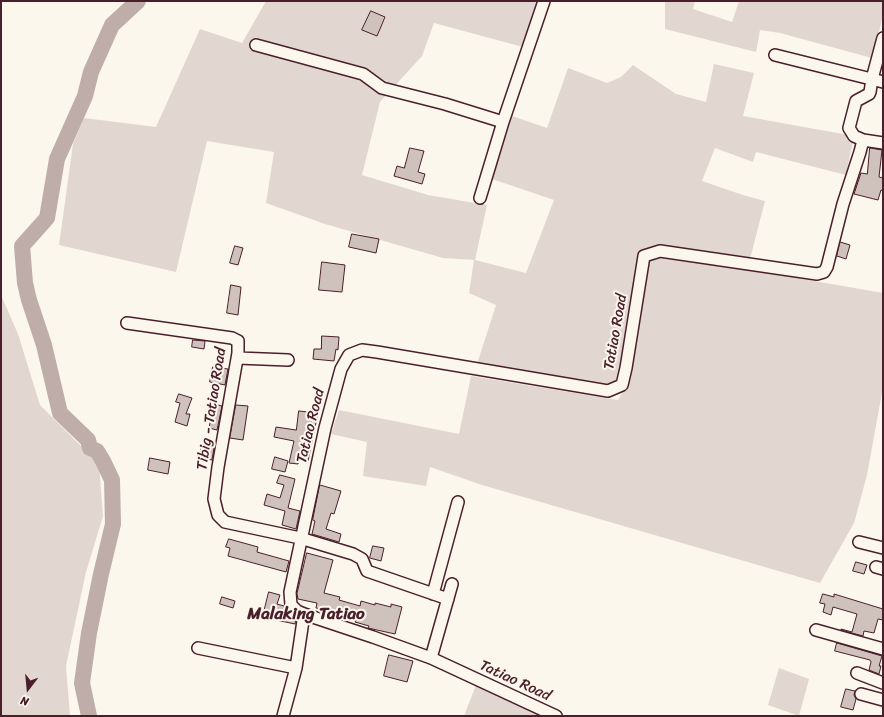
<!DOCTYPE html>
<html>
<head>
<meta charset="utf-8">
<style>
  body { margin:0 }
  #map { position:relative; width:884px; height:717px; overflow:hidden; background:#fbf7ec; font-family:Sriracha,sans-serif }
  canvas { display:block }
  .frame { position:absolute; inset:0; border:2px solid #4a1f2b; pointer-events:none }
  .north { position:absolute; left:8px; top:669px; width:40px; height:40px; -webkit-text-stroke:3px #fbf7ec; paint-order:stroke; rotate:196deg; font-size:11px; font-weight:700; line-height:16px; text-align:center; color:#4a1f2b }
  .north::after { content:''; display:block; margin:auto; width:14px; height:18px; background:#4a1f2b; clip-path:polygon(50% 0,100% 100%,50% 72%,0 100%) }
</style>
</head>
<body>
<div id="map">
<canvas width="884" height="717"></canvas>
<div class="frame"></div>
<div class="north">N</div>
</div>
<script>
const ctx = document.querySelector('canvas').getContext('2d');
ctx.lineJoin = 'round';
function fill(path, color) {
  ctx.fillStyle = color;
  ctx.fill(path, 'evenodd');
}
function trace(path, color, width, dash) {
  ctx.strokeStyle = color;
  ctx.lineWidth = width;
  ctx.lineCap = dash ? 'butt' : 'round';
  ctx.setLineDash(dash || []);
  ctx.stroke(path);
}
function drawText(font, color, halo, rows, align = 'center') {
  ctx.font = font + ' Sriracha,sans-serif';
  ctx.lineWidth = 4;
  ctx.setLineDash([]);
  ctx.textBaseline = 'middle';
  ctx.strokeStyle = halo;
  ctx.fillStyle = color;
  for (const [text, x, y, turn = 0] of rows) {
    ctx.save();
    ctx.translate(x, y);
    ctx.rotate((+turn || 0) * Math.PI / 180);
    ctx.textAlign = isNaN(turn) ? turn : align;
    if (halo) ctx.strokeText(text, 0, 0);
    ctx.fillText(text, 0, 0);
    ctx.restore();
  }
}
const green = new Path2D(`
  M266,1h283l-15,49 -100,-27 -12,33 -42,46 -18,73 66,20 59,10 -12,55 51,13 28,-73 -62,-21 20,-63 35,12 21,-60 39,15 14,-6 12,-12 43,29 30,8 8,-38 40,9 -11,43 111,20 -8,39 -90,-23 -3,10 -38,-14 -13,33 41,14 22,6 -15,58 -89,-14 -20,7 -19,117 -6,11 -9,6 -130,-22 19,-59 -27,-12 5,-33 -31,-2 -118,-34 -59,-21 8,-51 -67,-11 -31,131 -117,-27 14,-101 11,-26 72,9 44,-98 42,14z
  M665,1h30l-2,8 39,13 7,-21h144v15l-11,42 -92,-25 -20,-3 -4,22 -91,-23z
  M661,257l67,9 155,27v94l-16,88 -13,48 -34,60 -338,-98 -52,-18 -4,19 -63,-10 4,-34 -36,-8 8,-24 120,24 12,-58 147,24 8,-14 23,-127z
  M1,295l17,39 22,71 59,59 4,52 -17,56 -20,94 4,50h-69z
  M779,668l30,11 -10,37 -31,-11z
  M476,685l67,31h-79z`);
const river = new Path2D(`
  M89,716l-7,-33 7,-50 12,-59 12,-50 -1,-44 -9,-19 -6,-10 -7,-3 -2,-8 -28,-27 -16,-68 -15,-45 -4,-17 -3,-37 25,-28 10,-59 28,-63 6,-24 21,-47 26,-24`);
const building = new Path2D(`
  M371,11l14,6 -8,19 -15,-6z
  M410,148l14,3 -6,21 7,2 -3,10 -28,-8 3,-10 7,2z
  M870,148l12,2 -3,27 4,1v13l-2,-1 -3,10 -24,-6 7,-21 6,1z
  M352,234l27,5 -3,14 -27,-6z
  M840,242l10,3 -4,14 -9,-3z
  M235,246l8,2 -5,17 -8,-2z
  M322,262l23,3 -3,27 -23,-2z
  M231,285l10,2 -3,28 -11,-2z
  M322,336l17,1 -1,13 -2,-1 -2,12 -21,-2 1,-10h7z
  M193,340l12,1 -1,8 -12,-2z
  M213,367l15,2 -3,16 -15,-3z
  M179,394l13,4 -6,16h4l-3,12 -12,-4 5,-19 -4,-1z
  M210,403l12,3 -5,24 -8,-2 3,-15 -4,-1z
  M236,405l12,1 -5,34 -13,-2z
  M299,411l19,2 -10,48 -9,-2 -1,5 -9,-1 5,-22 -20,-4 2,-10 20,3z
  M202,445l12,3 -2,12 -12,-2z
  M275,457l13,4 -3,11 -13,-3z
  M150,458l20,4 -2,12 -20,-4z
  M280,475l15,4 -7,29 12,3 -4,18 -14,-4 3,-14 -21,-6 3,-11 13,4 4,-13 -7,-2z
  M320,485l21,6 -7,23 -3,-1 -5,16 15,5 -2,8 -27,-8 3,-13 -2,-1z
  M229,539l29,8 -1,5 32,9 -3,11 -58,-16 2,-8 -4,-1z
  M373,546l11,2 -3,13 -11,-3z
  M307,553l26,7 -9,33 16,4 -1,3 21,6 1,-5 14,4v-2l16,4v-3l11,3 -7,27 -27,-6 1,-2 -14,-4 2,-5 -21,-6 -2,6 -9,-3 1,-4 -10,-2 1,-5 -19,-4 -1,-5z
  M856,562l11,3 -3,9 -11,-3z
  M269,592l11,3 -3,9 7,2 2,4 10,8 -1,6 -19,-4 1,-5 -13,-3z
  M823,594l11,3v-3l49,15v11l-5,-1 -4,14 -10,-2 -1,5 -22,-6v-1l11,3 5,-18 -24,-7 -2,8 -8,-3 2,-8 -5,-1z
  M222,597l13,4 -2,7 -13,-4z
  M837,643l45,13 -3,10h2l-2,8 -10,-4 2,-8 -1,-2 -35,-9z
  M389,655l24,6 -6,21 -23,-6z
  M846,689l9,2 -1,4 2,4 -3,11 -12,-3z`);
const minor = new Path2D(`
  M256,45l107,29 19,14 63,16 58,18
  M775,55l108,27
  M863,140l20,3
  M480,198l23,-76 41,-121
  M127,323l105,15 6,3v12l-20,114 -4,32 4,16 7,7 75,16 53,16 9,5 5,12 81,28
  M238,358l50,2
  M859,542l24,6
  M876,567l7,2
  M433,594l25,-92
  M816,630l67,19
  M198,648l98,20
  M431,658l21,-74
  M857,673l26,10
  M861,694l22,6
  M283,716l13,-48 8,-54
  M556,716l-125,-58 -58,-21 -69,-23 -7,-3 -6,-6 -1,-13 35,-164 16,-59 8,-14 13,-5 15,2 231,39 14,-6 4,-17 18,-112 16,-5 157,23 7,-2 3,-5 16,-63 17,-52 3,-12 -9,-4 -5,-8 7,-27 13,-7 1,-2 2,-13 11,-41`);
const streetNames = [
  ["Tatiao Road",616,332,-80],
  ["Tibig - Tatiao Road",212,409,-81],
  ["Tatiao Road",311,426,-76],
  ["Tatiao Road",515,681,25]
];
const quarterNames = [
  ["Malaking Tatiao",306,615]
];
fill(green, '#e2d7d0');
trace(river, '#bfadaa', 16);
fill(building, '#cfc2bc');
trace(building, '#4a1f2b', 1);
trace(minor, '#4a1f2b', 14);
trace(minor, '#fbf7ec', 11);
drawText('15px', '#4a1f2b', '#fbf7ec', streetNames);
drawText('bold 17px', '#4a1f2b', '#fbf7ec', quarterNames);
</script>
</body>
</html>
